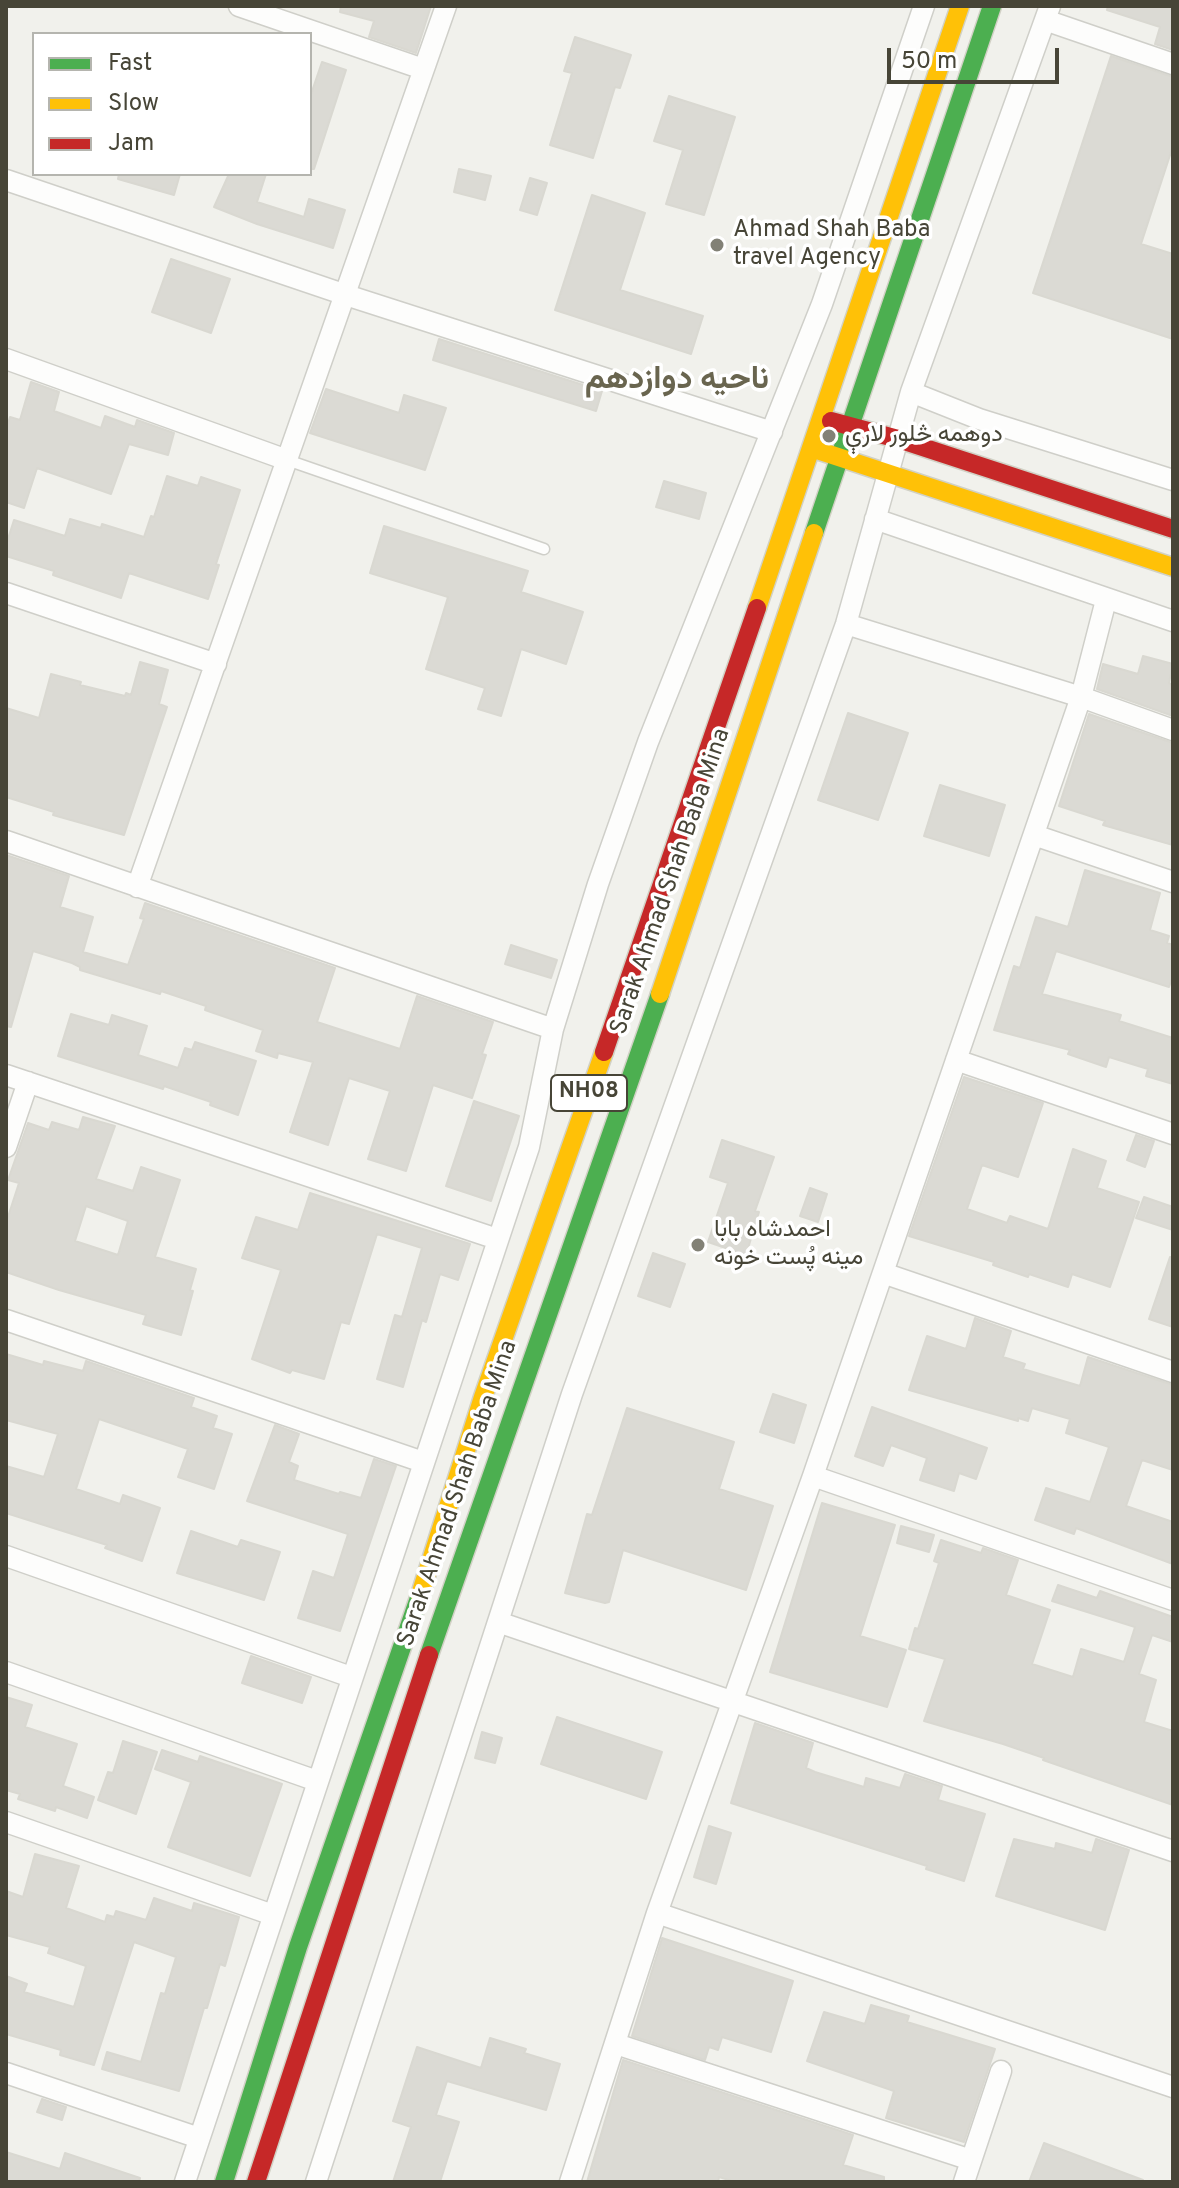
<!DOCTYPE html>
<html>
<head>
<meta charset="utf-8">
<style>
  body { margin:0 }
  #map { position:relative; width:1179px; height:2188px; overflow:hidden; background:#f1f1ec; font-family:Overpass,sans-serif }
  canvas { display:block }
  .frame { position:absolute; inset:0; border:8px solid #474537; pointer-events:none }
  .legend { position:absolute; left:32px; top:32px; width:280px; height:144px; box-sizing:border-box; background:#fff; border:2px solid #b5b5af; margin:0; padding:10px 14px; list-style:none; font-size:24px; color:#474537 }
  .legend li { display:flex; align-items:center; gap:16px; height:40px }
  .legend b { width:40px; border:2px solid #b5b5af }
  .scale { position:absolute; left:887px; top:48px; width:172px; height:36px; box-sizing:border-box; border:4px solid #474537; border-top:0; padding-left:10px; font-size:24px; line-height:28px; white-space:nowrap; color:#474537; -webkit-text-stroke:6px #fff; paint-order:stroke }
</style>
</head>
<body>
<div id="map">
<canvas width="1179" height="2188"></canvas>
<div class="frame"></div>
<ul class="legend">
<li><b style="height:10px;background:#4caf50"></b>Fast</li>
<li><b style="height:10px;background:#ffc107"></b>Slow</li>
<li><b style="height:10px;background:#c62828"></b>Jam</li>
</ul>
<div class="scale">50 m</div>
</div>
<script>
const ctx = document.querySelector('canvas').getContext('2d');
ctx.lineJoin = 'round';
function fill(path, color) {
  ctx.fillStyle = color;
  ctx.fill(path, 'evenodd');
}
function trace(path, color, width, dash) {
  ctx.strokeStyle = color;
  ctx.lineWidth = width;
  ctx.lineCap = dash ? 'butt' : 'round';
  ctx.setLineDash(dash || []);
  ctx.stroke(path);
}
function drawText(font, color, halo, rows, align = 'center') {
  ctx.font = font + ' Overpass,Vazirmatn,sans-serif';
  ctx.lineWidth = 7;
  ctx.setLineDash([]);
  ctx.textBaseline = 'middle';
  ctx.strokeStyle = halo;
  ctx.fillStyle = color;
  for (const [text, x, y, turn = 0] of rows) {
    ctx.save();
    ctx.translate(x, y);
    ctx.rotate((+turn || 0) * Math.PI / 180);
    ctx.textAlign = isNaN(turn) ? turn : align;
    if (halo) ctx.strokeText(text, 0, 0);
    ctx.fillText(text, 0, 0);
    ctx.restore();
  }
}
const building = new Path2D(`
  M341,6h90l-15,47 -47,-16 5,-16 -34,-9z
  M1108,6h65v44l-18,-6 5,-17 -53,-17z
  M575,37l56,18 -11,33 -5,-1 -22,71 -43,-13 22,-72 -8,-2z
  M1111,56l62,21v69l-32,98 32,10v85l-140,-46z
  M322,62l24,8 -32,99h-4v-72z
  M669,96l66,21 -31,98 -38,-11 17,-54 -29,-9z
  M459,169l32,7 -6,24 -31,-8z
  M119,174h61l-6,21 -56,-16z
  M229,174h37l-9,28 47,15 5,-18 36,11 -12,38 -76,-24 -43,-17z
  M530,178l17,5 -10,32 -17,-5z
  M592,195l53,18 -25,77 83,26 -12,38 -136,-44z
  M171,259l59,20 -19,54 -59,-21z
  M439,339l163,52 -6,20 -163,-51z
  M31,382l28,10 -5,19 47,17 4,-12 30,11 2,-7 37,13 -6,22 -39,-11 -18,50 -74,-26 -13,40 -18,-6v-72l4,-13 10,3z
  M326,389l73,24 5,-18 42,13 -21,62 -115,-37z
  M167,476l31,10 3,-9 39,13 -24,74 3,1 -11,34 -79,-26 -8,25 -68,-23 1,-4 -48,-15v-11l8,-25 51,16 5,-17 31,9 1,-4 42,13 7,-21 3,1z
  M664,481l42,12 -7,26 -43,-12z
  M384,526l144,45 -7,21 62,20 -17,52 -45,-15 -20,67 -23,-7 7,-21 -59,-19 22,-72 -78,-24z
  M1143,656l30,8 -4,19 4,2v31l-76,-27 6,-25 35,10z
  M140,662l28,8 -9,34 8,3 -43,128 -71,-20 1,-3 -48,-15v-89l33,10 12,-44 30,8 -1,3 45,11 1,-3 5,2z
  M848,713l60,20 -30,87 -60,-20z
  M1089,714l84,29v102l-70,-20 2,-4 -46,-15z
  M940,785l65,20 -16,51 -65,-20z
  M6,855l63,21 -9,31 33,10 -10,35 45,13 16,-46 -4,-1 5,-15 190,65 -18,54 83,27 17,-53 76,26 -11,32 4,1 -14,43 -39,-13 -27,86 -38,-12 22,-68 -41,-13 -21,67 -38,-13 23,-70 -35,-9 -1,5 -21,-7 7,-21 -58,-20 1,-4 -45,-15 -1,3 -80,-24v-3l-8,-4 -39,-12 -22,76 -5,-1z
  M1085,870l75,23 -10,37 19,6 -2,7 6,2v30l-4,12 -113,-36 -14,43 79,21 -2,6 54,17v46l-27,-8 2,-7 -39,-12 -3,10 -38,-13 2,-4 -76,-20 20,-64 6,2 16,-51 32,10z
  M511,945l46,15 -6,18 -46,-14z
  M71,1014l38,11 3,-10 35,11 -9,29 40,13 7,-20 7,2 3,-8 61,19 -18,54 -28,-10 1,-3 -47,-16 -1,3 -105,-33z
  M964,1077l79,26 -25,74 -36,-12 -15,44 40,14 3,-7 38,13 25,-80 33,12 -9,27 42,14 -29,85 -38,-13 -4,13 -39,-13 -1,3 -35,-12 1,-3 -85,-26z
  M474,1101l45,15 -28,85 -45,-15z
  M83,1117l32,9 -19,53 37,12 8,-24 39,13 -25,77 41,12 -6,21 3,1 -12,44 -38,-11 3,-9 -87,-25 -53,-18v-49l13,-40 -11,-3 20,-57 21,7 3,-8 27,8zM86,1206l42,15 -10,34 -43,-14z
  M1136,1135l18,6 -9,26 -18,-7z
  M722,1140l52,17 -19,54 4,1 -13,43 -38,-13 20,-59 -18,-6z
  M810,1188l17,6 -9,28 -18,-6z
  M310,1193l160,51 -12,36 -18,-6 -14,48 -4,-2 -19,67 -26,-8 18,-64 7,2 20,-69 -45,-14 -28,90 -8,-2 -17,57 -32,-9 -2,3 -38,-14 29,-89 -39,-12 14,-41 42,13z
  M1144,1197l29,10v23l-37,-12z
  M653,1253l32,11 -15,43 -32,-11z
  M1170,1257l3,1v69l-24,-8z
  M975,1318l36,13 -8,26 22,7 -2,5 57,17 8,-29 85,28v85l-31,-10 -16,46 47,16v42l-97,-36 -2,6 -39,-14 11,-32 44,14 19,-55 -43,-14 4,-14 -38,-11 -4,13 -10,-3v3l-109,-31 18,-54 39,13z
  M6,1354l37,11 1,-4 39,10 3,-10 108,37 -3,9 26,9 -4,12 19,6 -18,55 -36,-12 10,-28 -89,-30 -23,70 44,15 3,-9 37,13 -18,53 -37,-13 2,-3 -101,-32v-47l38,11 14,-43 -52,-14z
  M773,1394l33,11 -12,38 -34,-11z
  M872,1407l115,41 -11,31 -17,-6 -5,18 -34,-11 7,-22 -36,-13 -8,21 -28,-10z
  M627,1408l107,34 -15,47 54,17 -27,84 -123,-40 -14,52 -4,1 -40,-10 22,-79 5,1z
  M275,1425l24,9 -10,28 9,4 -4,14 45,14 1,-2 21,6 13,-39 22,7 -56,165 -42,-13 15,-47 21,7 14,-44 -101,-33z
  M822,1503l73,22 -35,111 46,14 -19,57 -117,-35z
  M901,1526l33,9 -5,17 -32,-9z
  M191,1531l47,16 3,-7 39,12 -16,48 -87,-27z
  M941,1540l40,13 2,-5 35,12 -12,35 44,15 -18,54 41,13 8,-28 43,13 11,-35 -83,-26 6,-16 39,13 3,-7 73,26v25l-21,-7 -13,39 17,6 -12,42 29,9v74l-130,-45 1,-2 -41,-14 -79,-23 21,-62 -36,-10 6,-21 3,1 21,-66 -5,-2z
  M251,1656l60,21 -9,26 -60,-20z
  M6,1697l26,8 -7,22 52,17 -14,42 31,11 -7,21 -31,-11 -1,4 -37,-12 2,-5 -14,-4z
  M557,1717l105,35 -16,47 -105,-35z
  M755,1723l58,20 -7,25 9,4 49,15 2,-9 34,10 5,-14 37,12 -4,14 47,14 -21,67 -38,-12 1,-3 -196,-63z
  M482,1732l20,6 -7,25 -20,-5z
  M123,1741l34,11 -21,62 -38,-14 10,-28 5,1z
  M162,1750l36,12 2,-6 82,28 -32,92 -82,-29 23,-65 -36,-13z
  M709,1826l22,7 -15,51 -22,-7z
  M1014,1839l41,10 1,-6 36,10 4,-14 33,11 -24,80 -109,-34z
  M35,1854l44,12 -13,42 39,14 2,-7 7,2 2,-6 30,9 8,-22 38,13 2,-8 45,14 -14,49 -5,-2 -13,44h-3l-25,83 -77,-22 5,-17 34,10 20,-69 4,1 11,-37 -42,-15 -40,123 -34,-10 1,-5 -55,-16v-58l21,8 -3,8 50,15 12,-41 -38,-13 2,-6 -44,-12v-44l17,6z
  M662,1938l131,43 -22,71 -49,-15 -4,13 -9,-3 -4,13 -73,-24z
  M871,2005l38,11 -2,6 88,27 -31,93 -78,-24 8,-27 -87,-30 17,-49 41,12z
  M490,2038l36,11 -2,4 36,11 -14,46 -99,-29 -11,34 23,7 -19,60h-47l18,-55 -18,-6 24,-74 64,21z
  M623,2060l230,75 -10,30 41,12v5h-149l-16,-5 -1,5h-131z
  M42,2099l24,8 -4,13 -25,-8z
  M1044,2143l99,37 -1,2h-113z
  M6,2152l54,17 5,-16 75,25 -1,4h-133z`);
const lane = new Path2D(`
  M287,460l257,89`);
const street = new Path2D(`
  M239,6l184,63
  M1045,20l128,44
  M6,180l340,115 426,137
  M6,359l281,101
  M911,392l68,27 194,61
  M875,519l298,102
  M6,593l210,71
  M846,624l235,73 92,33
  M1034,835l139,47
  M6,841l547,188
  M137,887l309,-881
  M956,1060l217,74
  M6,1075l491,164
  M6,1147l22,-65
  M883,1273l290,99
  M6,1320l417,142
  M813,1476l360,124
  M6,1556l345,121
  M498,1622l675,229
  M6,1672l311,109
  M6,1822l267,93
  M657,1913l516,174
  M616,2044l355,116
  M6,2073l193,65
  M185,2182l344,-1035 24,-118 45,-145 50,-142 174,-438 102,-298
  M316,2182l256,-788 274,-770 65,-232 139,-386
  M570,2182l87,-269 156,-437 268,-779 25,-97
  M964,2182l37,-111`);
const fast = new Path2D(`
  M814,533l178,-527
  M429,1655l231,-661
  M224,2182l74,-235 122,-352`);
const slow = new Path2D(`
  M820,451l353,116
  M757,608l203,-602
  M660,994l154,-461
  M420,1595l63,-198 121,-345`);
const jam = new Path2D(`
  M831,421l67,18 275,90
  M604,1052l153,-444
  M256,2182l173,-527`);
const markers = [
  [717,245,8,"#828176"],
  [829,436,8,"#828176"],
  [698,1245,8,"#828176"]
];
const shields = [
  [589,1093,76]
];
const shieldNames = [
  ["NH08",589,1093]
];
const poiNames = [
  ["Ahmad Shah Baba",733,231],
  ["travel Agency",733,259],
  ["دوهمه څلور لارې",845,436],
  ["احمدشاه بابا",714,1231],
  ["مینه پُست خونه",714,1259]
];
const streetNames = [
  ["Sarak Ahmad Shah Baba Mina",672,882,-71],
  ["Sarak Ahmad Shah Baba Mina",459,1494,-71]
];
const districtNames = [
  ["ناحیه دوازدهم",677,382]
];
fill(building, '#dbdad4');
trace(building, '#d9d8d1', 2);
trace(lane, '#cfcfc9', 13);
trace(street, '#cfcfc9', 23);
trace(fast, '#d1d1c5', 21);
trace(slow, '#d1d1c5', 21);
trace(jam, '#d1d1c5', 21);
trace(lane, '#fdfdfc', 10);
trace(street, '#fdfdfc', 20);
trace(fast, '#4caf50', 18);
trace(slow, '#ffc107', 18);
trace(jam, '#c62828', 18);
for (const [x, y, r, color] of markers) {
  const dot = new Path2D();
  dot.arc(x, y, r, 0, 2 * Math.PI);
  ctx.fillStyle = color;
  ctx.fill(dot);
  trace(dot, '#fff', 3);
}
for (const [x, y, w] of shields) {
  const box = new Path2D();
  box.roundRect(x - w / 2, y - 18, w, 36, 6);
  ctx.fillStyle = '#fff';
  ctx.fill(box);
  trace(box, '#474537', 2);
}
drawText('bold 22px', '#474537', null, shieldNames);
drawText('24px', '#474537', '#fff', poiNames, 'left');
drawText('24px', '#474537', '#fff', streetNames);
drawText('bold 32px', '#69654f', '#fff', districtNames);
</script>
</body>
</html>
